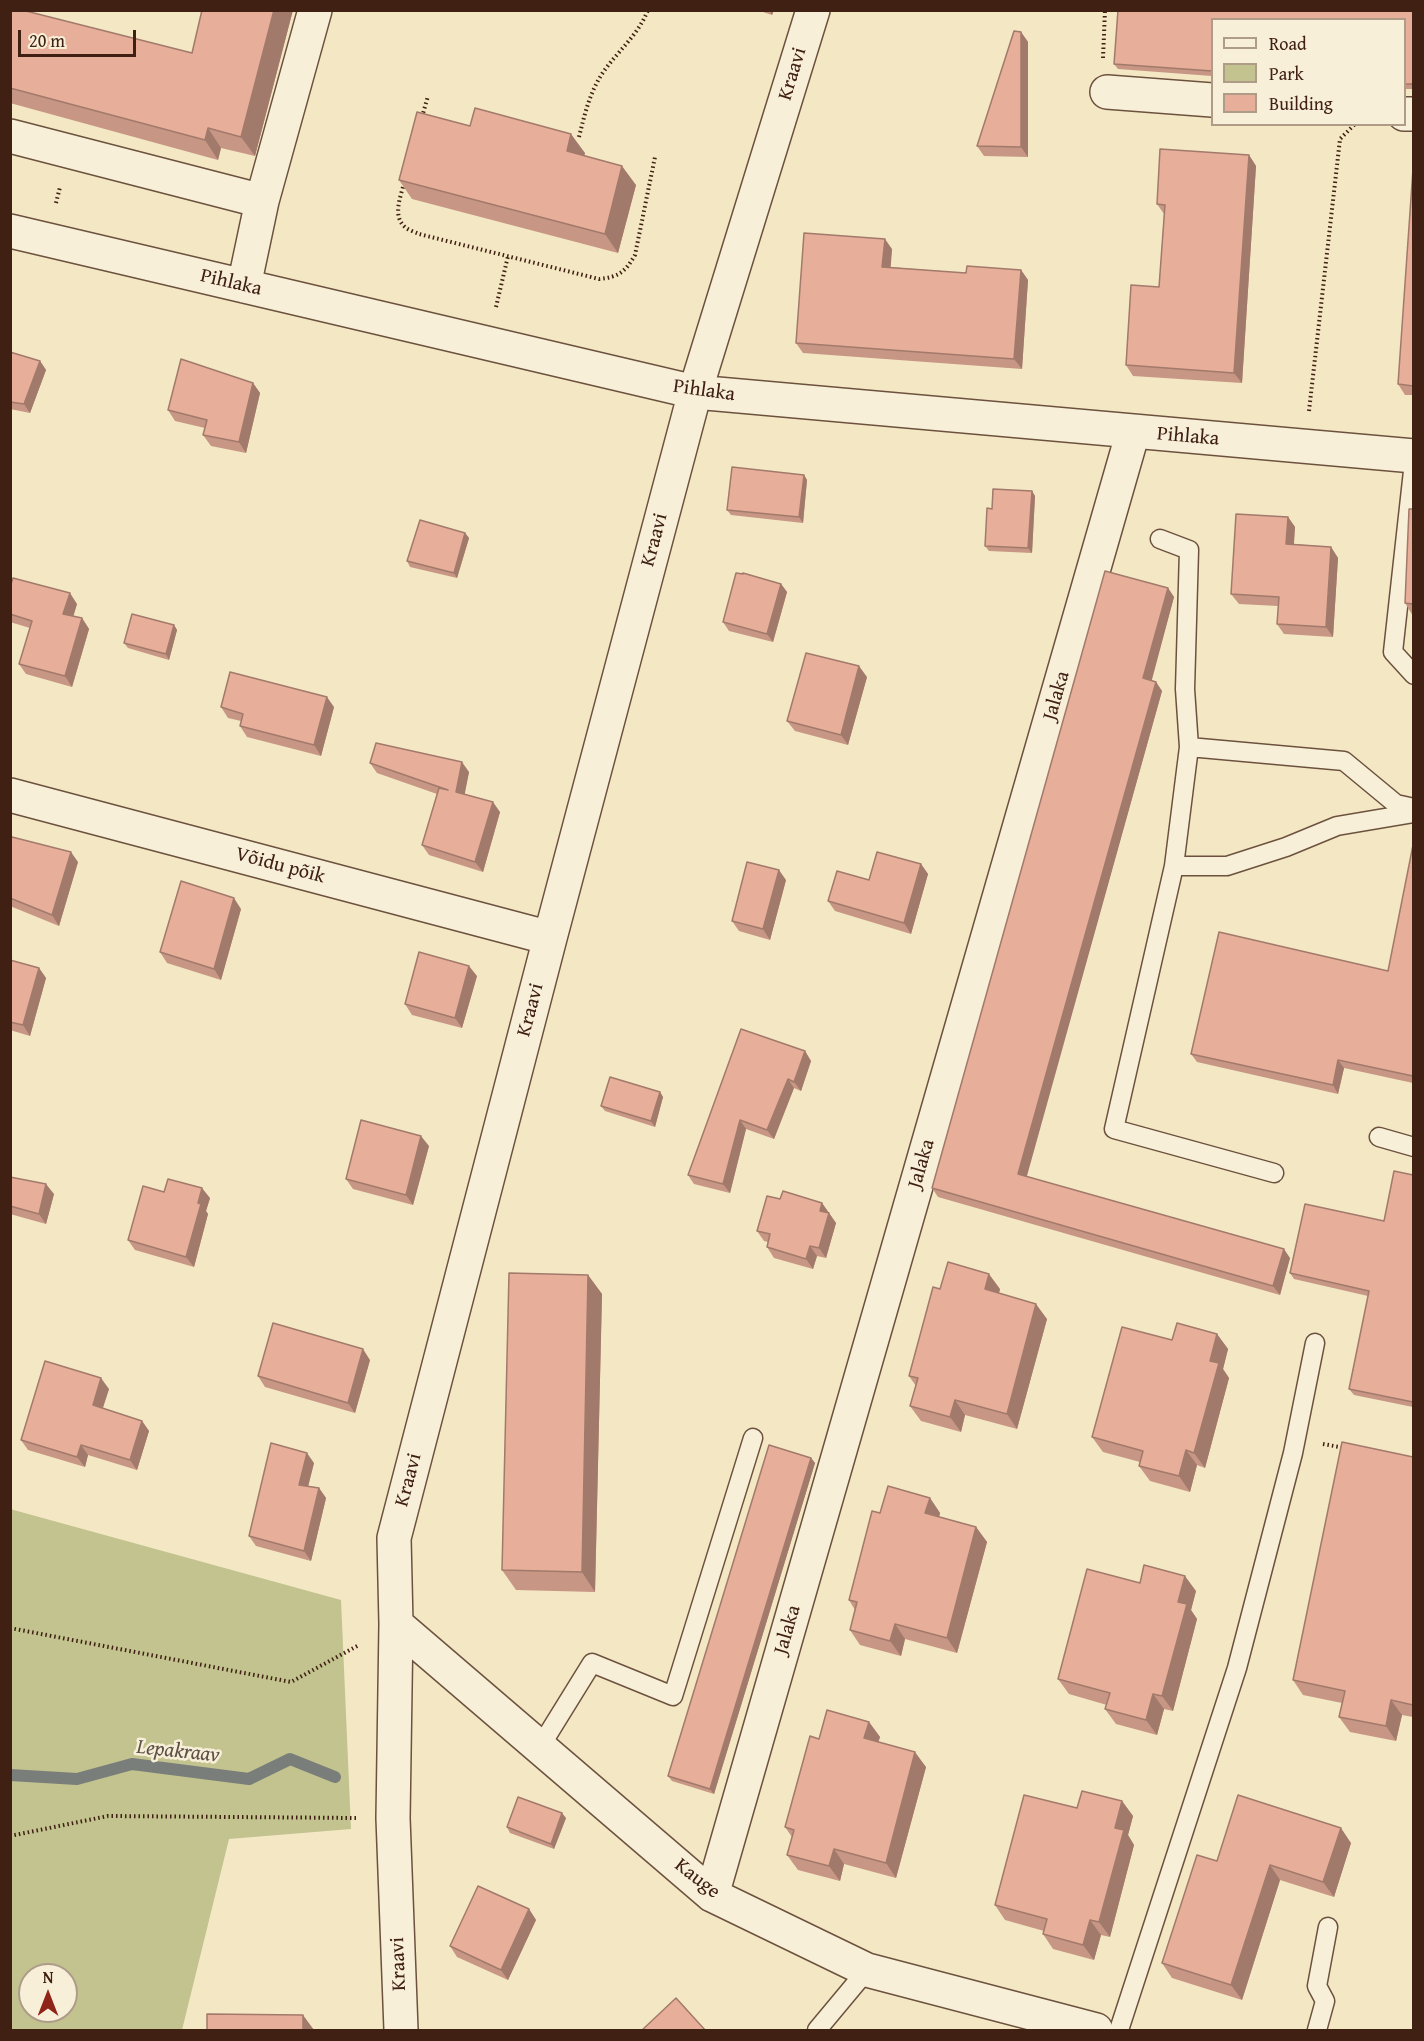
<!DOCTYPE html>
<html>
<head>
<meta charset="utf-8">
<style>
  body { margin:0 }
  #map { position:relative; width:1424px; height:2041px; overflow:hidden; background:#f4e7c4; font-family:"Gentium Book Plus",serif }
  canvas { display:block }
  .frame { position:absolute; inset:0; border:12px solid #3f2012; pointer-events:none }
  .legend { position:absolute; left:1211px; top:18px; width:195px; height:108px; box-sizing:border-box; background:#f8efd9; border:2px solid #ae9c89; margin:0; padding:8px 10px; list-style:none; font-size:18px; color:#3f2012 }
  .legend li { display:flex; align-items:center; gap:12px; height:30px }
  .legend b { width:30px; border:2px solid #ae9c89 }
  .north { position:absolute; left:18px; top:1963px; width:60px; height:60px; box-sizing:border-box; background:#f8efd9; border:2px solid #ae9c89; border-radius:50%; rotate:0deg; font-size:16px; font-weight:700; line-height:24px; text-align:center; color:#3f2012 }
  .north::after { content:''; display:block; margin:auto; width:21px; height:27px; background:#8f2418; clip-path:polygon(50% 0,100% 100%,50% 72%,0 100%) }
  .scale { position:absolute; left:18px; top:30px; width:118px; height:27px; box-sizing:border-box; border:3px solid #3f2012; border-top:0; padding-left:8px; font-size:18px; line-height:21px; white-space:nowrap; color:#3f2012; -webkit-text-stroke:4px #f8efd9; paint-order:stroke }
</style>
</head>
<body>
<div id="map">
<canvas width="1424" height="2041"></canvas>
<div class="frame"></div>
<ul class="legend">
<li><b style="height:8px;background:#f8efd9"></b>Road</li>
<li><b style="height:16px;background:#c2c38f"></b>Park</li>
<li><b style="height:16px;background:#e7ae99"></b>Building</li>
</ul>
<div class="north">N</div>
<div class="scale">20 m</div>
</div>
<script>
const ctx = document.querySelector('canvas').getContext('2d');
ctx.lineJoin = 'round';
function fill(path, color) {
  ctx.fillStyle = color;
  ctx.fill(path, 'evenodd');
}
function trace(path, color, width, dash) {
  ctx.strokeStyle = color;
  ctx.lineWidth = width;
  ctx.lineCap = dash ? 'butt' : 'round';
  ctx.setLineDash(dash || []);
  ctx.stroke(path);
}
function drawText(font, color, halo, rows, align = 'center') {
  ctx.font = font + ' "Gentium Book Plus",serif';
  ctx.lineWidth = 5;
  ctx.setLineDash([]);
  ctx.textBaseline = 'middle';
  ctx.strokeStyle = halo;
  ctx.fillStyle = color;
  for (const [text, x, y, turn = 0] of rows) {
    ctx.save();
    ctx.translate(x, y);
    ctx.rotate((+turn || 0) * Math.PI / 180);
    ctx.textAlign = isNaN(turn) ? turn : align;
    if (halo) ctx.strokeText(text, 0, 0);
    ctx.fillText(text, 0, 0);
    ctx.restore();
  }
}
const green = new Path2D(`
  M10,1509l331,91 10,229 -122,10 -47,191h-171zM30,1975h36v36h-36z`);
const stream = new Path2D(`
  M10,1775l67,4 55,-15 117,15 41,-20 45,18`);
const path = new Path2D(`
  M1103,58l2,-48
  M422,117l6,-21
  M579,137c6,-24 11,-46 25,-66 15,-21 34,-36 44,-61
  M404,183c-3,13 -12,33 1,44 3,3 10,5 14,7l180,45c20,-2 26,-7 36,-24l20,-98
  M56,203l4,-16
  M496,307l12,-51
  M1309,411l31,-272 15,-15
  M1323,1444l22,4
  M10,1628l281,54 68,-37
  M10,1836l98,-20 248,2`);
const lane = new Path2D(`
  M1414,462l-21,190 21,23
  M1160,539l29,11 -4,139 4,58
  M1174,866h53l59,-19 51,-21 77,-13
  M1379,1137l35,10
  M1274,1173l-160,-44 60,-263 15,-119 155,14 52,43 18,4
  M540,1747l52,-84 81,33 80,-258
  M817,2030l50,-60
  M1119,2030l118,-362 56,-215 22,-110
  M1317,2030l8,-29 -8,-15 11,-59`);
const street = new Path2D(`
  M1107,92l105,8
  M1404,114h10
  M10,136l252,65
  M10,231l685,161 719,64
  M244,286l18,-85 53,-191
  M10,795l540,143
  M396,1624l316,271 155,75 229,60
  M712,1895l421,-1463
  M401,2030l-8,-212 3,-194 -2,-86 156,-600 145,-546 118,-382`);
const wall = new Path2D(`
  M10,10l182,43 10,-43h91l-38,146 -34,-8 -3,12 -208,-57z
  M757,10h17l-2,5z
  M1118,10h295v79h-9v-69h-192v56l-94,-7 -4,-5z
  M1021,32l7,10v115l-44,-1 -7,-10z
  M470,126l115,27 -1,3 52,29 -18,68 -206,-54 -13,-19z
  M1249,155l7,11 -14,217 -109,-7 -7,-11 33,-78 5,-73 -7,-10z
  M1413,169v226h-8l-7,-11z
  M892,249l-2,18 76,6 55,-3 7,10 -6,89 -219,-16 -7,-10z
  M10,352l30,9 6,9 -16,43 -20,-4z
  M253,383l7,10 -14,60 -35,-7 -8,-11 2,-7 -30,-7 -7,-11z
  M804,475l3,5 -4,43 -72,-8 -4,-5z
  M1032,491l3,5 -3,57 -43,-2 -4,-5 7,-37z
  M1413,509v107l-8,-13z
  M1288,517l7,10 -1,17 37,3 7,11 -5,79 -49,-3 -7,-10 1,-18 -39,-2 -8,-10z
  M465,533l4,5 -12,40 -47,-11 -3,-6z
  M781,584l6,8 -14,50 -44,-11 -6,-9z
  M10,587l67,17 -4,12 9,2 7,11 -17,58 -46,-13 -7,-10 11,-36 -20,-6z
  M1168,588l6,9 -23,83 5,2 6,9 -136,485 264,82 -10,37 -342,-98 -6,-9z
  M174,625l3,5 -8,30 -41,-12 -4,-5z
  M867,677l-19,68 -53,-14 -8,-10z
  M221,707h113l-13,49 -74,-19 -7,-11 1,-5 -13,-3z
  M370,763l99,9 -5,23 36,17 -17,60 -54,-17 -7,-10 15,-51 -60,-21z
  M10,842l68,20 -19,64 -49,-20z
  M1413,845v238l-69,-15 -6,26 -141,-32 -6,-8 197,-83z
  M921,864l7,10 -17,60 -76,-23 -7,-10 41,-21z
  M786,880l-16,60 -31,-9 -7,-10z
  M241,909l-20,71 -54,-17 -7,-11z
  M10,960l29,8 7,10 -16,58 -20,-6z
  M477,976l-15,52 -50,-13 -7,-11z
  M805,1051l6,10 -10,30 -7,-3 -20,51 -28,-10 -16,64 -36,-9 -6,-9z
  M660,1092l3,5 -8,30 -50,-16 -4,-5z
  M429,1146l-16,59 -60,-16 -7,-10z
  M1413,1175v232l-59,-12 -5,-6 19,-93 -74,-17 -4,-6 94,-52z
  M10,1177l44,17 -8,30 -36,-10z
  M164,1192l46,6 -4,13 2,3 -14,53 -59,-17 -7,-10z
  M780,1199l42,4 14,20 -10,35 -9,-2 -4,13 -39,-11 -7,-11 1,-5 -4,-1 -7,-10z
  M588,1275l14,19 -7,298 -79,-2 -14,-20z
  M940,1289h60l-1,4 48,26 -30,110 -52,-14 -4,17 -40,-11 -11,-15 6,-20 -7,-10z
  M1217,1334l11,15 -5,20 6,9 -24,90 -8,-3 -7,27 -40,-11 -11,-15 1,-4 -37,-10 -11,-15 80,-97z
  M370,1360l-15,53 -90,-26 -7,-11z
  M109,1389l-6,19 39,13 7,10 -12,39 -49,-15 -3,12 -57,-17 -7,-10z
  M1413,1457v260l-11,-2 -6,26 -46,-9 -11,-15 3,-14 -39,-8 -10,-15z
  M811,1458l4,5 -101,331 -42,-13 -4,-5z
  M314,1463l-6,23 11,2 7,10 -15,63 -55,-15 -7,-10z
  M930,1498l10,15 -1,4 37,10 11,15 -30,111 -52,-14 -4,17 -41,-11 -10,-15 5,-20 -6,-10 31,-87z
  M1140,1583l56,8 -5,19 6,9 -24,92 -9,-2 -7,26 -41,-11 -11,-15 2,-4 -38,-11 -11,-15z
  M869,1722l11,15 -2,5 48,25 -30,111 -52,-14 -4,17 -42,-11 -11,-15 5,-18 -7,-10 34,-88z
  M1122,1801l11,15 -5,19 6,10 -24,92 -9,-2 -7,25 -41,-11 -10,-15 1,-3 -39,-11 -10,-15z
  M566,1818l-12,31 -44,-16 -3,-6z
  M1351,1843l-17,54 -54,-17 -38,120 -70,-22 -10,-15 55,-102z
  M529,1909l7,11 -28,60 -51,-23 -7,-11z`);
const shadedWall = new Path2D(`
  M274,10h19l-38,146 -14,-19z
  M769,10h5l-2,5z
  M1021,32l7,10v115l-7,-10z
  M208,128l13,20 -3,12 -13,-20z
  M571,134l14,19 -5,17 -13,-19z
  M1249,155l7,11 -14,217 -8,-10z
  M622,166l14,19 -18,68 -13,-19z
  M885,239l7,10 -2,28 -8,-10z
  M1021,270l7,10 -6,89 -8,-10z
  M40,361l6,9 -16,43 -6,-9z
  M253,383l7,10 -14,60 -7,-11z
  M804,475l3,5 -4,43 -4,-6z
  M1032,491l3,5 -3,57 -4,-5z
  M1288,517l7,10 -2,27 -7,-10z
  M465,533l4,5 -12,40 -3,-5z
  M1331,547l7,11 -5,79 -7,-10z
  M781,584l6,8 -14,50 -6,-8z
  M1168,588l6,9 -24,90 -7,-9z
  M70,593l7,11 -6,20 -8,-10z
  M82,618l7,11 -17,58 -7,-11z
  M174,625l3,5 -8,30 -3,-6z
  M859,666l8,11 -19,68 -7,-10z
  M1156,682l6,9 -137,492 -7,-9z
  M327,697l7,10 -13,49 -7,-11z
  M462,762l7,10 -6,31 -7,-11z
  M493,802l7,10 -17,60 -8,-10z
  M71,852l7,10 -19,64 -7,-11z
  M921,864l7,10 -17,60 -7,-11z
  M779,870l7,10 -16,60 -7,-11z
  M234,898l7,11 -20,71 -7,-11z
  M469,966l8,10 -15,52 -7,-10z
  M39,968l7,10 -16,58 -7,-11z
  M805,1051l6,10 -10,30 -7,-9z
  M1338,1060l6,8 -6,26 -5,-9z
  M788,1079l6,9 -20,51 -7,-9z
  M660,1092l3,5 -8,30 -4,-6z
  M740,1120l6,9 -16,64 -7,-9z
  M421,1136l8,10 -16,59 -7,-10z
  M46,1184l8,10 -8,30 -7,-10z
  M202,1188l8,10 -4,13 2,3 -14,53 -8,-10z
  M822,1203l14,20 -10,35 -7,-10 1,-37z
  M810,1246l7,10 -4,13 -7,-10z
  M1284,1249l6,9 -10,37 -7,-9z
  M989,1274l11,15 -4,15 -11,-15z
  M588,1275l14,19 -7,298 -13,-20z
  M1036,1304l11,15 -30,110 -10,-15z
  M1217,1334l11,15 -5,20 6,9 -24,90 -11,-15 16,-92z
  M363,1349l7,11 -15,53 -7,-10z
  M101,1378l8,11 -9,27 -7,-11z
  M955,1400l10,15 -4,17 -11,-15z
  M142,1421l7,10 -12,39 -7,-10z
  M81,1445l7,10 -3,12 -8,-10z
  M1186,1450l11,15 -7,27 -11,-16z
  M307,1453l7,10 -8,32 -7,-10z
  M811,1458l4,5 -101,331 -4,-5z
  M319,1488l7,10 -15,63 -7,-10z
  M930,1498l10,15 -4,15 -11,-15z
  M976,1527l11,15 -30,111 -10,-15z
  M1185,1576l11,15 -5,19 6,9 -24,92 -11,-15 16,-94z
  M895,1624l10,15 -4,17 -11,-15z
  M1153,1694l11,15 -7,26 -11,-15z
  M1391,1700l11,15 -6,26 -10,-15z
  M869,1722l11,15 -5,16 -11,-15z
  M915,1752l11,15 -30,111 -10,-15z
  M1122,1801l11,15 -5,19 6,10 -24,92 -11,-15 16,-94z
  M562,1813l4,5 -12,31 -3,-5z
  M1341,1828l10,15 -17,54 -11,-15z
  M834,1849l10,15 -4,17 -11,-15z
  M1270,1865l10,15 -38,120 -11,-15z
  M529,1909l7,11 -28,60 -7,-10z
  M1090,1920l11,15 -7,25 -11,-15z
  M303,2015l11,15v1h-11z`);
const building = new Path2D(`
  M10,10h12l170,43 10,-43h72l-33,127 -33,-9 -3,12 -195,-52z
  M1118,10h295v74h-9v-64h-192v51l-98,-7z
  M1014,31l7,1v115l-44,-1z
  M475,108l96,26 -4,17 55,15 -17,68 -206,-54 18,-68 53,14z
  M1160,149l89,6 -15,218 -108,-8 5,-80 28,2 6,-82 -8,-1z
  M1413,169v217l-15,-2z
  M804,233l81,6 -3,28 84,6 1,-7 54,4 -7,89 -218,-16z
  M10,352l30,9 -16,43 -14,-2z
  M181,359l72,24 -14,59 -36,-7 4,-15 -39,-10z
  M732,467l72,8 -5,42 -72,-7z
  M993,489l39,2 -4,57 -43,-2 2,-38 5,1z
  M1409,509h4v95l-8,-1z
  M1236,514l52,3 -2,27 45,3 -5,80 -49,-3 2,-27 -48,-3z
  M420,520l45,13 -11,40 -47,-12z
  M1105,571l63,17 -25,90 13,4 -138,492 266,75 -11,37 -341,-98z
  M736,573l7,1v-1l38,11 -14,50 -44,-12z
  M13,578l57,15 -7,21 19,4 -17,58 -46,-12 13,-43 -22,-7v-27z
  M132,614l42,11 -8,29 -42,-11z
  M806,653l53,13 -18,69 -54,-14z
  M230,672l97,25 -13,48 -74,-19 3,-12 -22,-7z
  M376,743l86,19 -6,30 37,10 -18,60 -53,-17 17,-57 9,2 -78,-27z
  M12,837l59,15 -19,63 -42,-17v-56z
  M1413,845v231l-75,-16 -5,25 -142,-31 28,-122 169,39z
  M877,852l44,12 -17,59 -76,-22 9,-30 32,9z
  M747,862l32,8 -16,59 -31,-8z
  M181,881l53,17 -20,71 -54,-17z
  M419,952l50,14 -14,52 -50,-14z
  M10,960l29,8 -16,57 -13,-3z
  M741,1029l64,22 -11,31 -6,-3 -21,51 -27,-10 -17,64 -35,-9z
  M610,1077l50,15 -9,29 -50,-15z
  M361,1120l60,16 -15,59 -60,-16z
  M1394,1171l19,4v227l-64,-13 20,-98 -79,-18 15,-69 79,17z
  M10,1177l36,7 -7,30 -29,-8z
  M168,1179l34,9 -4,15 3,1 -15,53 -58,-17 15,-54 21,6z
  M783,1191l39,12 -2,8 9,2 -10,35 -9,-2 -4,13 -39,-12 3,-13 -13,-3 10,-35 13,3z
  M948,1262l41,12 -4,15 51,15 -29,110 -52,-14 -5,17 -40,-11 8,-28 -9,-2 24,-89 7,2z
  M509,1273l79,2 -6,297 -80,-2z
  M273,1323l90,26 -15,54 -90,-27z
  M1177,1323l40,11 -7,27 9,2 -25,90 -8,-3 -7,26 -40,-10 4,-15 -51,-14 30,-110 50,13z
  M45,1361l56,17 -8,27 49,16 -12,39 -49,-15 -4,12 -56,-17z
  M1342,1442l71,15v248l-22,-5 -5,26 -47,-9 6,-26 -52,-11z
  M271,1443l36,10 -8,32 20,3 -15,63 -55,-15z
  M769,1445l42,13 -101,331 -42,-13z
  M888,1486l42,12 -5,15 51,14 -29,111 -52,-14 -5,17 -40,-11 7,-28 -8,-2 23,-89 8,2z
  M1144,1565l41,11 -7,26 9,2 -25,92 -9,-2 -7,26 -41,-11 5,-16 -52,-14 29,-110 53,14z
  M827,1710l42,12 -5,16 51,14 -29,111 -52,-14 -5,17 -42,-11 7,-25 -9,-3 25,-91 9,3z
  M1082,1791l40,10 -7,27 9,2 -25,92 -9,-2 -7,25 -40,-11 4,-15 -52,-14 29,-110 53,13z
  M1238,1795l103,33 -18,54 -53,-17 -39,120 -69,-22 35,-108 20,6z
  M518,1797l44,16 -11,31 -44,-17z
  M478,1886l51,23 -28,61 -51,-24z
  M676,1998l30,33h-65z
  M207,2014l96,1v16h-96z`);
const streetNames = [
  ["Kraavi",793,74,-73],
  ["Pihlaka",231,283,13],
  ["Pihlaka",704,391,8],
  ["Pihlaka",1188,437,5],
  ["Kraavi",655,540,-75],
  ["Jalaka",1057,696,-74],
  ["Võidu põik",280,866,15],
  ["Kraavi",531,1010,-75],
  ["Jalaka",922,1164,-74],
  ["Kraavi",409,1480,-75],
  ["Jalaka",788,1630,-74],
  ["Kauge",697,1879,38],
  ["Kraavi",399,1964,-92]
];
const waterNames = [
  ["Lepakraav",178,1752,6]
];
fill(green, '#c2c38f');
trace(stream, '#7a7e7a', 12);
trace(lane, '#6c523e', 21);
trace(street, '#6c523e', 36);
trace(path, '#3f2012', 4, [1.5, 3]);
trace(lane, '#f8efd9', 18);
trace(street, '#f8efd9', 33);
fill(wall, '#c79684');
fill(shadedWall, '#a27a6b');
fill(building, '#e7ae99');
trace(building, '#a27a6b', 1.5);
drawText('20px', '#3f2012', '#f8efd9', streetNames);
drawText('italic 21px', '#5c4f46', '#f8efd9', waterNames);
</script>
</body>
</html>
